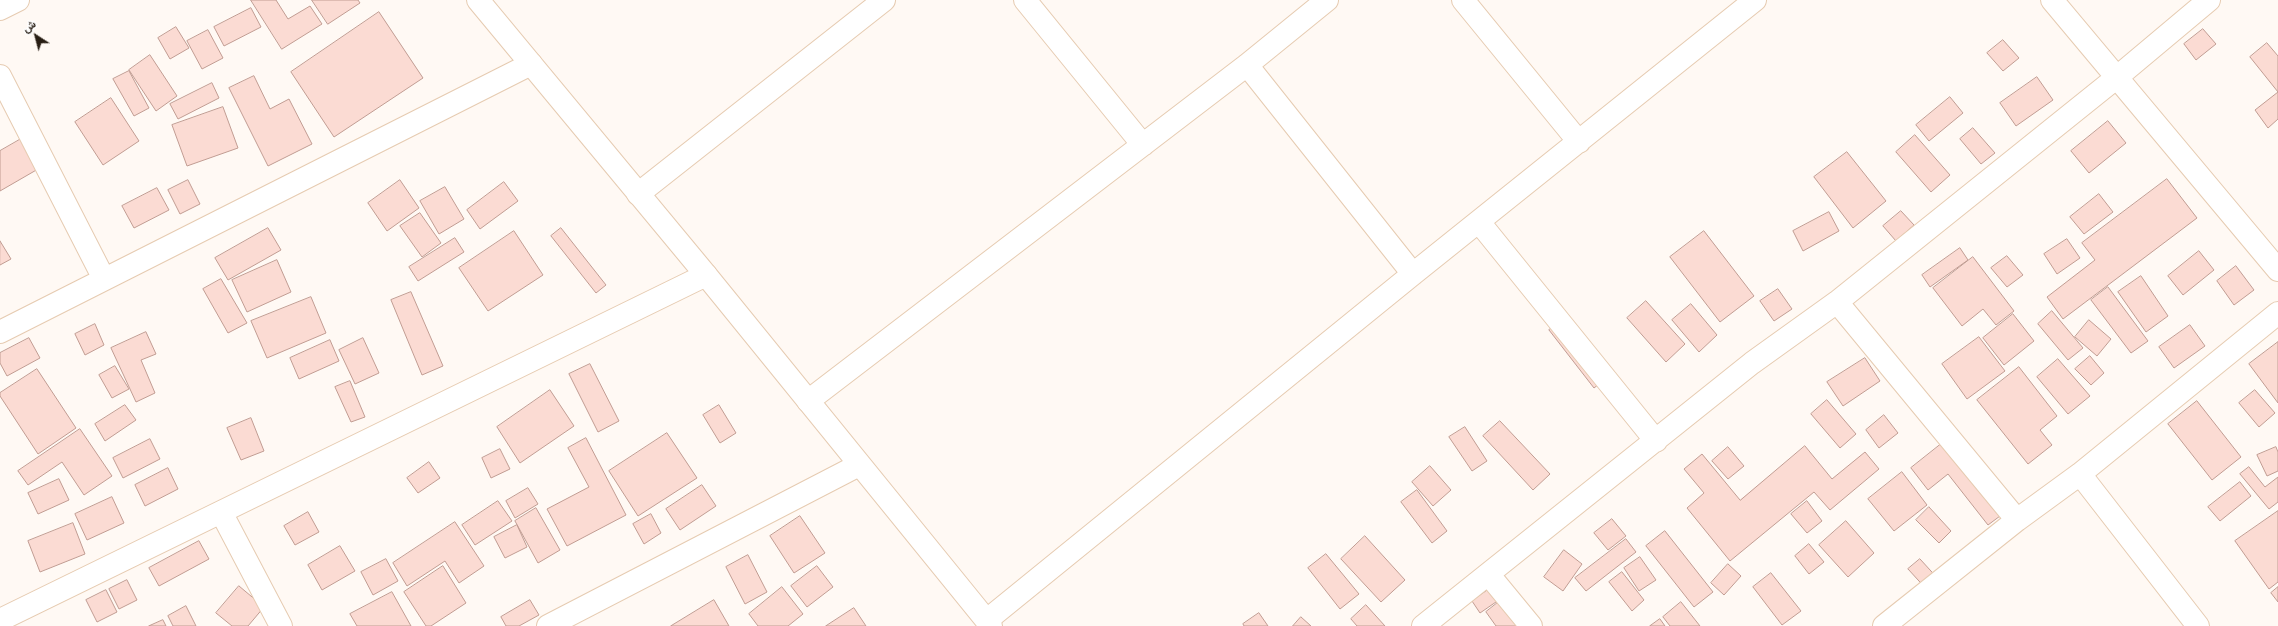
<!DOCTYPE html>
<html>
<head>
<meta charset="utf-8">
<style>
  body { margin:0 }
  #map { position:relative; width:2278px; height:626px; overflow:hidden; background:#fff9f4; font-family:"Titillium Web",Vazirmatn,sans-serif }
  canvas { display:block }
  .north { position:absolute; left:16px; top:16px; width:40px; height:40px; -webkit-text-stroke:3px #fff; paint-order:stroke; rotate:324deg; font-size:11px; font-weight:700; line-height:16px; text-align:center; color:#281e14 }
  .north::after { content:''; display:block; margin:auto; width:14px; height:18px; background:#281e14; clip-path:polygon(50% 0,100% 100%,50% 72%,0 100%) }
</style>
</head>
<body>
<div id="map">
<canvas width="2278" height="626"></canvas>
<div class="north">ش</div>
</div>
<script>
const ctx = document.querySelector('canvas').getContext('2d');
ctx.lineJoin = 'round';
function fill(path, color) {
  ctx.fillStyle = color;
  ctx.fill(path, 'evenodd');
}
function trace(path, color, width, dash) {
  ctx.strokeStyle = color;
  ctx.lineWidth = width;
  ctx.lineCap = dash ? 'butt' : 'round';
  ctx.setLineDash(dash || []);
  ctx.stroke(path);
}
const building = new Path2D(`
  M251,0h25l12,19 22,-13 12,18 -40,25z
  M312,0h46l2,3 -32,21z
  M251,8l10,19 -37,19 -10,-19z
  M379,12l44,66 -89,59 -43,-65z
  M176,27l13,21 -19,11 -12,-21z
  M2203,29l13,15 -20,16 -12,-16z
  M208,30l15,28 -21,11 -15,-28z
  M2003,40l16,18 -16,13 -16,-18z
  M2267,43l11,13v63l-10,9 -13,-18 23,-18 -28,-35z
  M150,55l27,41 -21,15 -27,-41z
  M129,71l20,37 -15,8 -21,-37z
  M254,76l16,33 19,-10 23,45 -44,22 -39,-78z
  M2037,77l16,23 -37,26 -16,-23z
  M212,83l7,15 -41,21 -8,-15z
  M1950,97l13,16 -34,28 -13,-16z
  M111,98l28,43 -36,24 -28,-43z
  M223,107l15,41 -51,18 -15,-41z
  M2108,121l18,22 -37,30 -18,-22z
  M1973,128l22,25 -14,11 -21,-25z
  M28,135l17,30 -45,26v-40z
  M1915,135l35,40 -19,17 -35,-40z
  M1847,152l39,49 -33,27 -39,-51z
  M2167,179l30,39 -134,101 -16,-22 48,-37 -13,-17z
  M188,180l12,24 -20,10 -12,-24z
  M400,180l19,28 -32,23 -19,-28z
  M504,182l14,19 -38,28 -13,-19z
  M445,187l19,32 -25,15 -19,-33z
  M157,188l12,22 -35,18 -12,-22z
  M2099,194l14,18 -29,22 -14,-17z
  M1901,211l13,14 -18,16 -13,-15z
  M1829,212l10,19 -36,20 -10,-20z
  M420,213l21,30 -19,14 -22,-31z
  M268,228l13,22 -53,30 -13,-22z
  M561,228l45,57 -10,8 -45,-57z
  M514,231l29,44 -55,36 -29,-43z
  M1704,231l50,65 -34,26 -50,-65z
  M455,238l9,14 -46,29 -9,-14z
  M2067,239l13,19 -23,16 -13,-20z
  M0,241l11,18 -11,6z
  M1960,248l8,12 -38,27 -8,-12z
  M2199,251l15,19 -31,25 -15,-19z
  M2007,256l16,19 -16,12 -16,-19z
  M1973,257l41,54 -18,14 -13,-16 -21,17 -29,-38z
  M277,260l14,32 -44,20 -15,-32z
  M2236,266l18,24 -20,15 -17,-24z
  M2141,276l27,40 -22,16 -28,-40z
  M221,279l26,44 -19,10 -25,-44z
  M2108,287l40,54 -17,12 -40,-53z
  M1778,289l14,20 -18,12 -14,-20z
  M411,292l32,74 -21,9 -31,-75z
  M311,297l15,36 -59,25 -16,-37z
  M1646,301l39,43 -19,18 -39,-44z
  M1691,304l26,31 -18,17 -27,-32z
  M2052,311l31,37 -15,12 -30,-36z
  M2013,314l21,27 -30,24 -21,-27z
  M1564,319l45,57 -15,12 -45,-58z
  M2089,320l22,19 -14,17 -22,-19z
  M95,324l9,21 -19,10 -10,-21z
  M2190,325l15,21 -31,22 -15,-21z
  M146,332l10,22 -15,6 14,33 -19,9 -25,-54z
  M1979,337l26,34 -38,28 -25,-35z
  M29,338l11,20 -33,18 -7,-13v-10z
  M363,338l16,35 -24,11 -16,-34z
  M330,340l9,21 -40,18 -9,-21z
  M2278,342v61l-29,-39z
  M2090,356l14,17 -13,12 -16,-16z
  M1865,358l15,23 -37,25 -16,-24z
  M2058,359l32,37 -22,18 -31,-37z
  M590,364l29,57 -21,11 -29,-58z
  M115,366l14,23 -17,9 -13,-23z
  M2019,367l38,49 -17,14 12,15 -24,19 -51,-64z
  M37,369l39,59 -38,26 -38,-58v-3z
  M350,381l15,36 -14,5 -16,-35z
  M550,390l24,36 -54,37 -23,-36z
  M2255,390l20,23 -16,14 -20,-24z
  M1827,400l29,34 -16,14 -29,-34z
  M2197,401l44,56 -29,23 -44,-56z
  M125,405l11,15 -31,21 -10,-17z
  M719,405l17,28 -16,10 -17,-28z
  M1884,415l14,18 -19,15 -13,-18z
  M251,418l13,33 -23,9 -14,-32z
  M1500,421l50,53 -17,16 -50,-54z
  M1465,427l22,34 -15,10 -23,-34z
  M80,429l32,47 -28,19 -22,-33 -34,23 -10,-14z
  M667,433l30,45 -59,38 -29,-45z
  M1950,437l58,73 -20,15 -40,-51 -20,16 -17,-22z
  M586,438l40,77 -59,31 -20,-37 42,-22 -21,-39z
  M150,439l10,20 -37,19 -10,-20z
  M1805,446l27,33 33,-27 14,17 -49,41 -16,-18 -84,69 -43,-53 17,-15 -20,-24 18,-15 38,46z
  M1728,447l16,19 -16,13 -16,-18z
  M2276,447l2,5v19l-11,5 -10,-21z
  M500,449l10,20 -19,9 -9,-20z
  M429,462l11,16 -22,15 -11,-15z
  M1430,466l21,24 -18,16 -21,-24z
  M2249,467l16,20 13,-10v25l-9,7 -29,-35z
  M168,468l10,21 -33,17 -10,-21z
  M1902,472l25,33 -33,26 -26,-32z
  M59,479l10,21 -31,14 -10,-21z
  M2240,482l11,14 -31,25 -12,-14z
  M702,485l14,21 -36,24 -14,-21z
  M528,488l10,16 -23,14 -9,-17z
  M1417,490l30,41 -15,12 -31,-41z
  M112,497l12,26 -37,17 -12,-26z
  M498,501l14,20 -37,24 -13,-20z
  M1807,501l15,20 -15,12 -16,-19z
  M1929,507l22,24 -12,12 -23,-23z
  M536,508l24,42 -22,13 -23,-42z
  M2278,511v71l-9,7 -34,-48z
  M308,512l11,20 -24,13 -11,-19z
  M651,514l10,19 -17,11 -11,-20z
  M800,516l25,37 -31,20 -24,-37z
  M1612,519l14,17 -18,14 -14,-17z
  M1846,521l28,32 -26,24 -29,-32z
  M455,522l29,44 -25,17 -14,-22 -38,25 -14,-23z
  M73,523l12,31 -45,18 -12,-31z
  M517,525l10,22 -22,11 -11,-21z
  M1665,531l48,61 -19,15 -48,-61z
  M1365,536l40,44 -24,22 -40,-43z
  M1626,539l10,13 -50,39 -11,-13z
  M199,541l10,18 -50,27 -10,-18z
  M1809,544l15,18 -15,12 -14,-18z
  M340,546l15,25 -33,19 -14,-25z
  M1564,550l18,14 -19,27 -19,-14z
  M1326,554l33,40 -19,15 -32,-41z
  M748,555l19,37 -22,12 -19,-37z
  M1640,557l16,23 -17,11 -15,-23z
  M386,559l12,22 -25,14 -12,-23z
  M1920,559l21,23 -12,10 -21,-23z
  M1728,564l13,12 -17,19 -13,-12z
  M443,566l23,37 -35,23h-5l-22,-34z
  M817,566l16,21 -26,20 -16,-21z
  M1622,572l22,28 -12,11 -23,-29z
  M1771,573l30,38 -19,14 -29,-38z
  M127,580l10,20 -18,9 -10,-20z
  M1501,581l8,12 -29,20 -8,-12z
  M239,586l25,21 -16,19h-16l-16,-13z
  M782,587l21,27 -15,12h-30l-9,-12z
  M2278,587v15l-7,-9z
  M106,590l11,22 -20,10 -11,-22z
  M392,592l19,34h-54l-7,-12z
  M1505,597l23,29h-32l-10,-14z
  M530,600l9,15 -20,11h-13l-5,-9z
  M714,600l15,26h-58z
  M1681,602l19,24h-30l-7,-9z
  M1366,605l19,21h-28l-6,-7z
  M186,606l10,20h-23l-5,-10z
  M854,608l12,18h-40z
  M1259,613l9,13h-24l-1,-2z
  M1301,617l10,9h-18z
  M1660,619l5,7h-15z
  M163,620l3,6h-17z`);
const minor = new Path2D(`
  M1025,0l118,145
  M1463,0l116,142
  M2052,0l226,270
  M0,9l18,-9
  M1247,65l166,209
  M0,76l104,203
  M638,194l246,-194
  M1479,222l177,219
  M1837,302l180,218
  M0,332l531,-268
  M808,401l439,-336 80,-65
  M2080,474l118,152
  M221,512l60,114
  M1489,575l42,51
  M0,620l706,-345
  M987,620l426,-346 342,-274
  M548,626l311,-161
  M1423,626l329,-263 85,-61 279,-224 93,-78
  M1884,626l133,-106 63,-46 198,-161`);
const tertiary = new Path2D(`
  M478,0l228,275 285,351`);
fill(building, '#fbdbd3');
trace(building, '#c19c92', 1);
trace(minor, '#e6cbb1', 24);
trace(tertiary, '#e6cbb1', 24);
trace(minor, '#fff', 22);
trace(tertiary, '#fff', 22);
</script>
</body>
</html>
